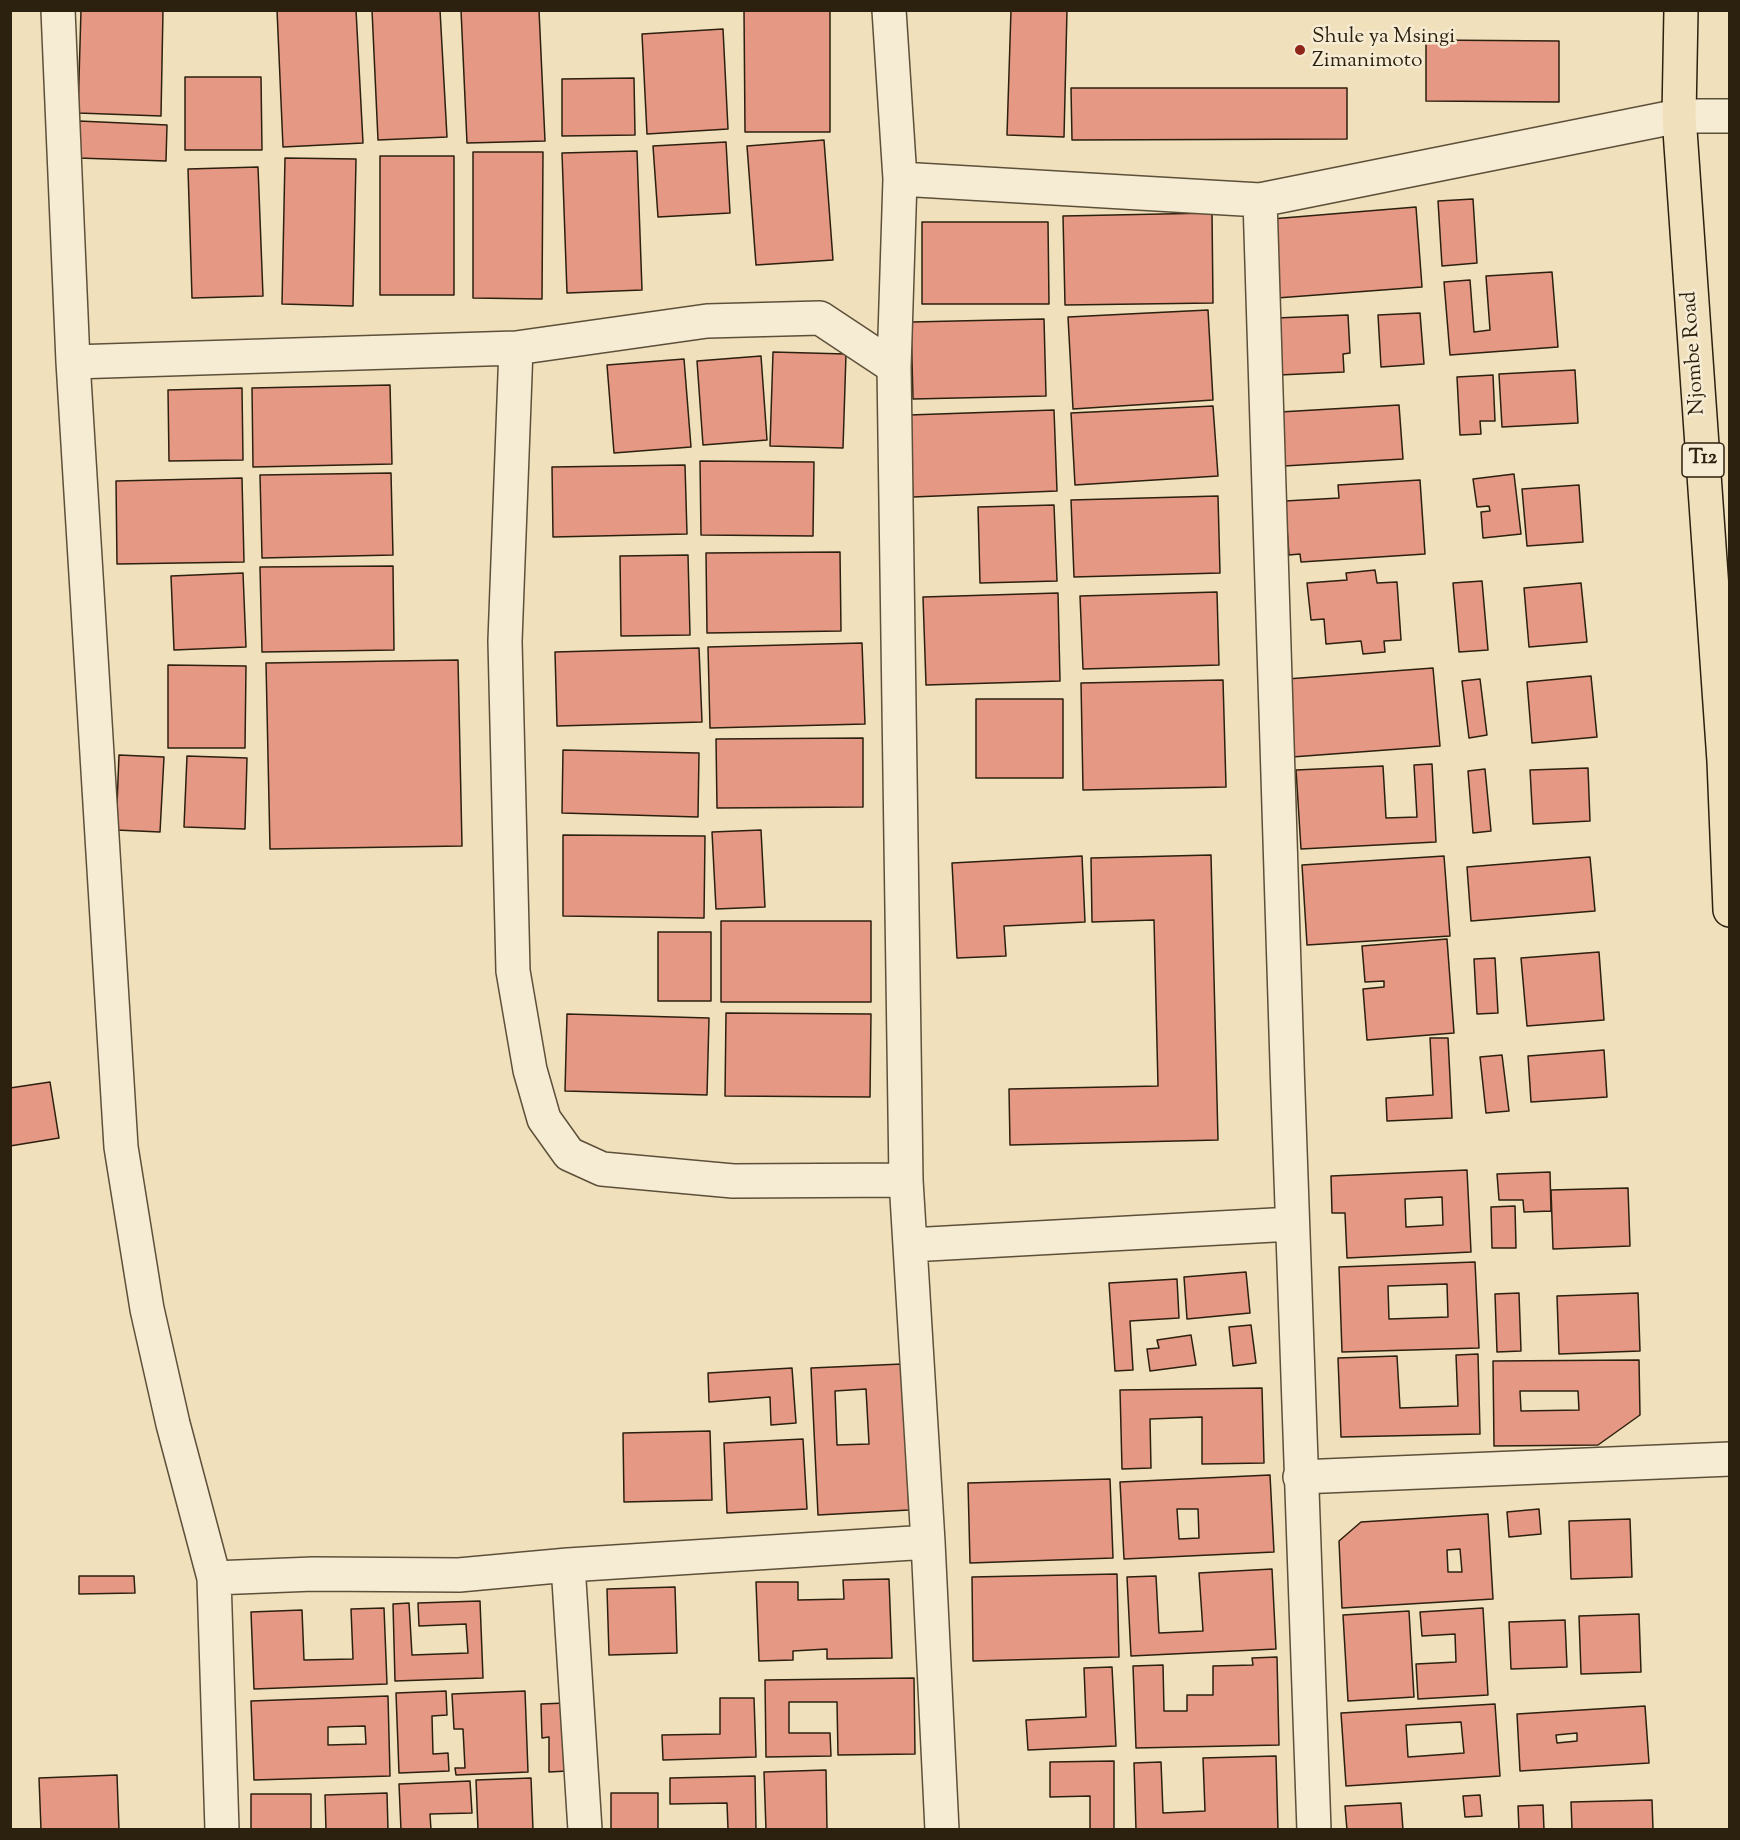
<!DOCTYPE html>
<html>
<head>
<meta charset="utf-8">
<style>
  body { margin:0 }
  #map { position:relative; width:1740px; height:1840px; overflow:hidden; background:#f1e0bc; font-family:"Sorts Mill Goudy",serif }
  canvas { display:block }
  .frame { position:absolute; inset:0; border:12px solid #2c200e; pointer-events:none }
</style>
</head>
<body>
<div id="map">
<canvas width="1740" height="1840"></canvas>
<div class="frame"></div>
</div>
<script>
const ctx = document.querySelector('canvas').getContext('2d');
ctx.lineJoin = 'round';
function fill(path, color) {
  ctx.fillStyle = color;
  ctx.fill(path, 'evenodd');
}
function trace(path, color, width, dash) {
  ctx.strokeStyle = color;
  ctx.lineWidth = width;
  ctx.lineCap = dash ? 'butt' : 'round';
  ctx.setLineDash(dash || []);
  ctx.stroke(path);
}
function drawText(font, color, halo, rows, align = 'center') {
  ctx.font = font + ' "Sorts Mill Goudy",serif';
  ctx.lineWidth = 5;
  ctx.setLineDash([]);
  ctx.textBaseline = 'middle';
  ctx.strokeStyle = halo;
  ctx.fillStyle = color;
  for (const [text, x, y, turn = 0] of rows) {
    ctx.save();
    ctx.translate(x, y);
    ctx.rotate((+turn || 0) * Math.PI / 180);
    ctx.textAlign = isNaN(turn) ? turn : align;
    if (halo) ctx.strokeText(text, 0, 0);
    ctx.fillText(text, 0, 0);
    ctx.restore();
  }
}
const building = new Path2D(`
  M81,10h82l-2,106 -83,-3z
  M277,10h79l7,133 -80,4z
  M372,10h68l7,127 -69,3z
  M461,10h78l6,131 -78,2z
  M744,10h86v122h-85z
  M1011,10h56l-3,127 -57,-2z
  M723,29l5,100 -81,5 -5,-100z
  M1426,40l133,1v61l-133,-1z
  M185,77h76l1,73h-77z
  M634,78l1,57 -73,1v-57z
  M1071,88h276v51l-275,1z
  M79,121l88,4 -1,36 -88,-3z
  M824,140l9,120 -77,5 -9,-119z
  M726,142l4,71 -72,4 -5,-71z
  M637,151l5,139 -75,3 -5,-140z
  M473,152h70l-1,147 -69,-1z
  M380,156h74v139h-74z
  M285,158l71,1 -3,147 -71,-2z
  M258,167l5,129 -71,2 -4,-129z
  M1473,199l4,64 -35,3 -4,-65z
  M1416,207l6,80 -145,11 -6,-79z
  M1212,213l1,90 -148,2 -2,-89z
  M922,222h126l1,82h-127z
  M1552,272l6,75 -108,8 -6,-73 26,-2 4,52 16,-2 -4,-54z
  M1208,310l5,90 -140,9 -5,-92z
  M1420,313l4,51 -43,3 -3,-52z
  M1348,315l2,38 -7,1 1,18 -65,3 -3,-57z
  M1044,319l2,77 -133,3 -2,-77z
  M773,352l73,2 -3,94 -73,-2z
  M761,356l6,84 -64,5 -6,-84z
  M684,359l7,88 -77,6 -7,-88z
  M1575,370l3,53 -76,4 -3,-53z
  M1493,375l2,46h-15l1,13 -21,1 -3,-58z
  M390,385l2,79 -139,3 -1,-79z
  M242,388l1,72 -74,1 -1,-71z
  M1399,405l4,54 -119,7 -4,-54z
  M1213,406l5,70 -143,9 -4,-72z
  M1054,410l3,81 -144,6 -4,-82z
  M700,461l114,1 -1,74 -112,-1z
  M685,465l2,69 -134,3 -1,-70z
  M391,473l2,82 -131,3 -2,-83z
  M1514,474l7,60 -38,4 -2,-26 9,-1 -1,-5 -12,1 -4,-28z
  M242,478l2,84 -127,2 -1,-83z
  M1420,480l5,74 -124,8 -1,-8 -11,1 -4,-54 54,-3 -1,-13z
  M1579,485l4,57 -56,4 -5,-57z
  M1218,496l2,77 -146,4 -3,-77z
  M1054,505l3,76 -77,2 -2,-76z
  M840,552l1,79 -134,2 -1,-80z
  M688,555l2,80 -69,1 -1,-80z
  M393,566l1,84 -132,2 -2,-85z
  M1375,570l2,13 20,-1 4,58 -17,1 1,11 -22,2 -2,-13 -35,3 -2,-25 -13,1 -4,-37 40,-3 -1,-7z
  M243,573l3,74 -72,3 -3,-74z
  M1482,581l6,69 -29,2 -6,-69z
  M1581,583l6,59 -58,5 -5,-59z
  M1217,592l2,73 -136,4 -3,-73z
  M1058,593l2,88 -134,4 -3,-88z
  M862,643l3,81 -155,4 -2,-81z
  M699,648l3,74 -145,4 -2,-74z
  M458,660l4,186 -192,3 -4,-186z
  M168,665l78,1 -1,82h-77z
  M1433,668l7,78 -148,11 -5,-78z
  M1591,676l6,61 -65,6 -5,-61z
  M1480,679l7,56 -18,3 -7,-57z
  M1223,680l3,107 -143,3 -2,-107z
  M976,699h87v79h-87z
  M863,738v69l-146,1 -1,-69z
  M563,750l136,3 -1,64 -136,-4z
  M119,755l45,2 -4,75 -44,-2z
  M187,756l60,2 -2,71 -61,-2z
  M1432,764l4,78 -135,7 -5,-79 87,-4 3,52 31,-1 -3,-52z
  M1588,768l2,53 -57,3 -3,-54z
  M1485,769l6,62 -18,2 -5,-62z
  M761,830l4,77 -49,2 -4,-77z
  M563,835l142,1 -1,82 -141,-2z
  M1211,855l7,285 -208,5 -1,-56 149,-3 -4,-166 -62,2 -1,-64z
  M1082,856l3,66 -81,4 2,30 -49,2 -5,-95z
  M1444,856l6,80 -143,9 -5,-80z
  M1590,857l5,54 -124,10 -4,-54z
  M721,921h150v81h-150z
  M658,932h53v69h-53z
  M1447,939l7,94 -87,7 -4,-51 21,-2v-6l-19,1 -3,-36z
  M1599,952l5,68 -77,6 -6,-68z
  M1495,958l3,55 -21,1 -3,-55z
  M726,1013l145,1 -1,83 -145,-1z
  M567,1014l142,4 -2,77 -142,-4z
  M1430,1038h18l4,80 -65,3 -1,-23 47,-3z
  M1604,1050l3,47 -76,5 -3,-46z
  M1502,1055l7,56 -23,2 -6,-56z
  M50,1082l9,56 -49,8v-58z
  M1467,1170l4,82 -124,6 -2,-45h-13l-1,-37zM1442,1197l1,28 -37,2 -1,-28z
  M1550,1172l1,39 -27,1 -1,-12h-24l-2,-26z
  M1628,1188l2,58 -77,3 -2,-59z
  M1515,1206l1,42h-24l-1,-41z
  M1475,1262l4,86 -137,4 -3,-85zM1447,1284l1,33 -59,2 -1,-33z
  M1246,1272l4,41 -63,6 -3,-42z
  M1177,1279l2,39 -49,3 3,49 -18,1 -6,-88z
  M1519,1293l2,58 -24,1 -2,-58z
  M1638,1293l2,58 -81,3 -2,-58z
  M1251,1325l5,38 -23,3 -4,-39z
  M1191,1335l5,30 -46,6 -3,-22 12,-1 -2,-8z
  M1478,1354l2,80 -139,3 -3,-79 59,-2 3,52 58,-2 -2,-51z
  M1639,1360l1,55 -42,30 -104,1 -1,-85zM1520,1391h58l1,19 -58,1z
  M902,1364l7,146 -91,5 -7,-147zM866,1389l3,55 -32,1 -2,-54z
  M792,1368l4,55 -25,2 -1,-28 -61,5 -1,-29z
  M1262,1388l2,75 -62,1v-47l-52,2 1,49 -29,1 -2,-79z
  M710,1431l2,69 -88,2 -1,-69z
  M803,1439l4,70 -80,4 -3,-70z
  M1270,1475l4,77 -150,7 -4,-77zM1177,1509h21l1,29 -20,1z
  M1110,1479l3,79 -143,5 -2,-80z
  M1539,1509l2,25 -32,3 -2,-25z
  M1488,1514l5,85 -151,9 -3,-67 22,-19zM1460,1549l2,23h-14l-1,-22z
  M1630,1519l2,58 -61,2 -2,-58z
  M1272,1569l4,80 -145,7 -4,-79 29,-1 3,57 44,-2 -4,-58z
  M1117,1574l2,83 -146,4 -1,-84z
  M79,1576h55l1,17 -56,1z
  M889,1579l3,79 -65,1v-10l-34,2v9l-34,1 -3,-79h42v18l46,-1 -1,-19z
  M675,1587l2,66 -68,2 -2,-66z
  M480,1601l3,77 -88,3 -2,-77 16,-1 3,52 56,-2 -2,-29 -47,2 -1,-23z
  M384,1608l3,76 -133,5 -3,-77 51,-2 2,50 49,-1 -2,-50z
  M1483,1608l5,87 -70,4 -2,-35 40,-2 -1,-28 -33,2 -2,-24z
  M1409,1611l5,86 -66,4 -5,-86z
  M1639,1614l2,58 -60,2 -2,-58z
  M1565,1620l2,47 -56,2 -2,-47z
  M1277,1657l2,88 -143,3 -3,-82 30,-1 1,46h23v-16h26v-29l40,-1 -1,-7z
  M1112,1667l4,79 -88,4 -2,-30 60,-3 -2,-49z
  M914,1678l1,76 -77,1 -1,-53h-48v31h41l1,23 -65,1 -1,-77z
  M446,1691l1,24 -15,1 1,38 15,-1 1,18 -50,2 -3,-80z
  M525,1691l3,81 -72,3 -1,-7h10l-2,-39h-9l-2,-35z
  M388,1696l2,80 -136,4 -3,-79zM365,1726l1,18 -38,1v-18z
  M720,1698h34l2,59 -93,3 -1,-25 58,-1z
  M565,1703l2,68 -18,1v-35l-7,1 -1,-34z
  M1495,1704l5,72 -154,10 -5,-73zM1461,1722l3,31 -56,4 -2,-32z
  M1645,1706l4,57 -129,8 -3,-57zM1577,1733v8l-20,2 -1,-8z
  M1276,1756l2,74h-142l-2,-67 27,-1 2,51 42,-2 -2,-53z
  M1114,1761v68l-24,1v-34l-40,1v-35z
  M826,1770l1,60h-61l-2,-58z
  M117,1775l2,55h-78l-2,-52z
  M755,1776l1,54h-44l16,-1 -1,-26 -57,1v-26z
  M531,1778l2,52h-55l-2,-50z
  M470,1781l2,32 -42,1 1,16h-30l-2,-46z
  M387,1793l1,37h-62l-1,-35z
  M611,1793h47v37h-47z
  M251,1794h60v36h-60z
  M1480,1795l2,21 -17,1 -2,-21z
  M1652,1800l1,30h-81l-1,-28z
  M1401,1803l2,27h-56l-2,-24z
  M1543,1805l1,25h-25l-1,-24z`);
const minor = new Path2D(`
  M58,10l15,352 48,785 26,162 26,115 41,154 8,252
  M889,10l11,169 -6,188 12,813 22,362 14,288
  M900,179l360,21 419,-84h51
  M1260,200c18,543 32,1087 54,1630
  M516,348l-11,293 8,330 17,99 14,49 25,35 33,15 131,12 173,-1
  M73,362l443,-14 191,-27 113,-3 74,49
  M910,1245l382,-21
  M1300,1477l430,-18
  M568,1565l17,265
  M214,1578l99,-4 146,1 109,-10 360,-23`);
const highway = new Path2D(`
  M1681,10l-2,106 45,645 6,149`);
const markers = [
  [1300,50,6,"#8f2418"]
];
const shields = [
  [1703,460,42]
];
const shieldNames = [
  ["T12",1703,460]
];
const poiNames = [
  ["Shule ya Msingi",1312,38],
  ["Zimanimoto",1312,62]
];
const streetNames = [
  ["Njombe Road",1695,353,-94]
];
fill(building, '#e59884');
trace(building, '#2c200e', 1.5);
trace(minor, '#5d503a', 36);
trace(highway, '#2c200e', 36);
trace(minor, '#f6ebd3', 33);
trace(highway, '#f1e0bc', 33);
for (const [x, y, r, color] of markers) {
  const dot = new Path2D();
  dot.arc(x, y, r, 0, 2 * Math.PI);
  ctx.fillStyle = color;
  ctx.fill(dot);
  trace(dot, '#f6ebd3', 2);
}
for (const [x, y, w] of shields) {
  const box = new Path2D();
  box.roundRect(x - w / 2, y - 17, w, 34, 4.5);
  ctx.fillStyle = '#f6ebd3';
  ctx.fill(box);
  trace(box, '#2c200e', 1.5);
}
drawText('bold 20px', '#2c200e', null, shieldNames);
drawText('21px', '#2c200e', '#f6ebd3', poiNames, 'left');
drawText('21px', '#2c200e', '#f6ebd3', streetNames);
</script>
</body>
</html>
